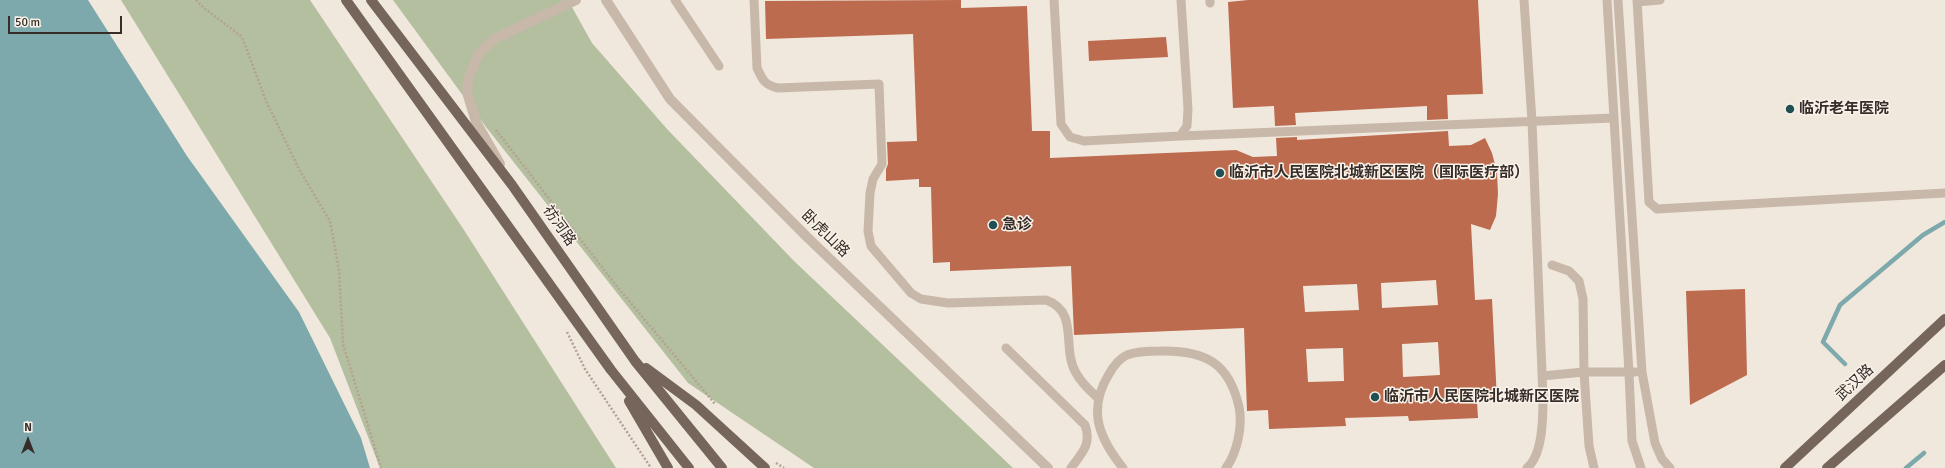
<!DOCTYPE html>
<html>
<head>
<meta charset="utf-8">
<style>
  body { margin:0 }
  #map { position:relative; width:1945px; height:468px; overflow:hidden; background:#f0e8dd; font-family:Signika,sans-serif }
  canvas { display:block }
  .north { position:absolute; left:8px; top:420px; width:40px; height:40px; -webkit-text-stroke:3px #f8f2e9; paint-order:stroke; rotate:0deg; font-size:11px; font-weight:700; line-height:16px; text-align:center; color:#362d29 }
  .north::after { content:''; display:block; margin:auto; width:14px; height:18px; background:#362d29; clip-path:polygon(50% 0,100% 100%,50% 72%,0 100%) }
  .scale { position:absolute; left:8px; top:16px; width:114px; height:18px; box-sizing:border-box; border:2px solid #362d29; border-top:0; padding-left:5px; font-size:12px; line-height:14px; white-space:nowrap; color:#362d29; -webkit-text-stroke:3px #f8f2e9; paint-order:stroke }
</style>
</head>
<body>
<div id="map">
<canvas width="1945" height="468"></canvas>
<div class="north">N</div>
<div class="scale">50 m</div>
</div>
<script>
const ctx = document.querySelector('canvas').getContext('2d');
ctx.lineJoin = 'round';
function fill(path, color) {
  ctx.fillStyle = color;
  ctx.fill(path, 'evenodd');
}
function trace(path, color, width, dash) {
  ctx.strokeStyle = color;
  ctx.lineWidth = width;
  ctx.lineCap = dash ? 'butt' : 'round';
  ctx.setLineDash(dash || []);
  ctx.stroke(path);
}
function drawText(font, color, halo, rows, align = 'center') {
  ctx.font = font + ' Signika,"Noto Sans SC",sans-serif';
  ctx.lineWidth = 3;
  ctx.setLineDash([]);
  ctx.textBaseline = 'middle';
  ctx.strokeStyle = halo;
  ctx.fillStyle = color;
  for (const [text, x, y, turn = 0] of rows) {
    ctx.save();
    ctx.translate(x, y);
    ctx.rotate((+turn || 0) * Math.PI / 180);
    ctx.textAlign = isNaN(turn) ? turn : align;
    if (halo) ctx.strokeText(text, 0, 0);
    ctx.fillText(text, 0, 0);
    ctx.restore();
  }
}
const green = new Path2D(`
  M121,0h189l154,230 152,238h-236l-50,-130z
  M393,0h175l24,43 75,86 127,132 219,207h-199l-126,-85 -202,-256z`);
const water = new Path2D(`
  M0,0h88l99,156 112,156 62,126 9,30h-370z`);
const stream = new Path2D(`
  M1845,364l-22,-22 17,-37 83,-70 22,-13
  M1906,468l18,-15`);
const building = new Path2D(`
  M961,0v8l66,-2 5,125h18v27l186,-8 17,7 24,-1 -1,-18 21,-1v3l151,-9 1,15 22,-1 14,-7 7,15 5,19 1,22 -2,22 -6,14 -19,-6 4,76 17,-1 5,101 -20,1 1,17 -69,3 -1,-5 -63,2 1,8 -77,3 -1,-19 -21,1 -3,-83 -170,7 -3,-69 -121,5v-9l-17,1 -2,-76h-12v-8l-33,2v-12l2,-5 -1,-22 30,-1 -4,-107 -147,5 -1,-38zM1436,280l2,25 -56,3 -1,-25zM1357,284l2,26 -54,2 -2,-26zM1438,342l2,33 -37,2 -1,-33zM1343,348l1,33 -36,1 -2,-33z
  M1248,0h230l5,94 -36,1 1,24 -21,1v-14l-132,7 1,12 -21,1 -1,-20 -41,2 -5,-106z
  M1166,37l2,20 -79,4 -1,-20z
  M1745,289l2,86 -57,30 -4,-114z`);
const path = new Path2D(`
  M196,0l8,8 38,29 24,64 34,70 30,50 9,49 4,74 38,124
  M496,130l119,154 100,120
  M567,332l18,37 66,99
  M776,463l8,5`);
const service = new Path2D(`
  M675,0l44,66
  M754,0l3,68c6,13 8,17 21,20l101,-4 3,80 -9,15 -3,14 -2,38 3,15 40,47 10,6 27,4 98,-3c34,12 15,48 30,73 5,9 14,18 22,25
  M1054,0l7,124 9,13 14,4 96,-5 7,-10 1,-17 -7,-109
  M1210,0v3
  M1524,0l8,121 11,277c0,19 0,57 -16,70
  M1607,0l22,373 3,68 9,27
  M1618,0l24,372 13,71 7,16 8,9
  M1637,0l12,202 8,7 288,-16
  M1637,2l23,-2
  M1180,136l433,-18
  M1552,265l17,6 10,10 4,18 1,73 5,74 5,22
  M1006,348l79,77c7,19 -3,28 -14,43
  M1542,376l42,-4h51
  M1123,468c-24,-30 -36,-58 -14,-94 4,-7 9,-15 18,-19 10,-4 22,-4 33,-4 44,-1 69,11 79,56 4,19 -2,46 -13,61`);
const tertiary = new Path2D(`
  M606,0l64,99 137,138 241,231
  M500,164l-24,-42 -9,-30 1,-12 10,-25 16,-16 82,-39`);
const primary = new Path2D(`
  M346,0l265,370 78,98
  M371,0l141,185 123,176 87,107
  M646,368l50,37 69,63
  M629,401l39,67
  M1785,468l160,-149
  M1827,468l118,-103`);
const markers = [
  [1790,109,5,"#215054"],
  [1220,173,5,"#215054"],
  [993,225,5,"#215054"],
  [1375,397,5,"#215054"]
];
const poiNames = [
  ["临沂老年医院",1799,109],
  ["临沂市人民医院北城新区医院（国际医疗部）",1229,173],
  ["急诊",1002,225],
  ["临沂市人民医院北城新区医院",1384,397]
];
const streetNames = [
  ["祊河路",559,226,55],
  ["卧虎山路",825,234,44],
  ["武汉路",1855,383,-43]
];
fill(green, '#b3bf9e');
fill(water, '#7ea9ac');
trace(stream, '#7ea9ac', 4.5);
fill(building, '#bd6b4e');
trace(path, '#b3a294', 2.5, [2, 2]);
trace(service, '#c8b8aa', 9);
trace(tertiary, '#c8b8aa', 10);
trace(primary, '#76655b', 10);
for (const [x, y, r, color] of markers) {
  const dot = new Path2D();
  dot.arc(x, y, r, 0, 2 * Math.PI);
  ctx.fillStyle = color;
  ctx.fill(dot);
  trace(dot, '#f8f2e9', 1.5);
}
drawText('bold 15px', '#362d29', '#f8f2e9', poiNames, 'left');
drawText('15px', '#362d29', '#f8f2e9', streetNames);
</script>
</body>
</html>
